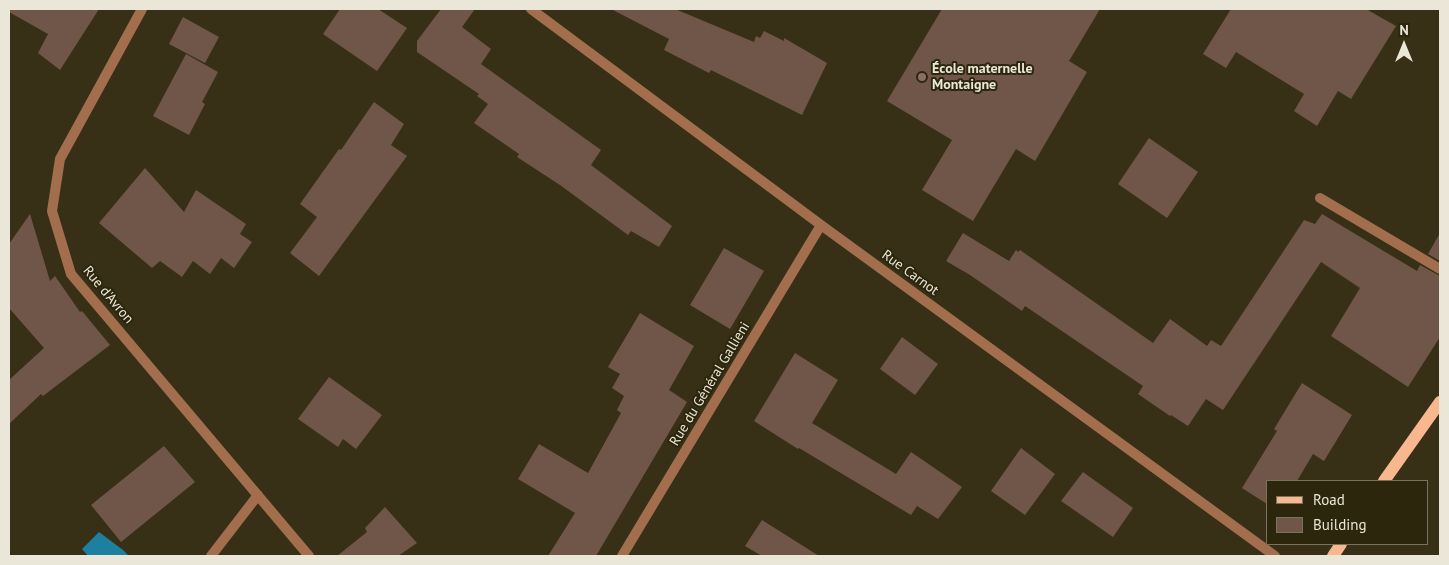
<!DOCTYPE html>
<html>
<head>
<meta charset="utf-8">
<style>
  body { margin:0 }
  #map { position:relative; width:1449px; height:565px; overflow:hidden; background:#373016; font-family:"PT Sans",sans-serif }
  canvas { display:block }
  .frame { position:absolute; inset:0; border:10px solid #ebe7d8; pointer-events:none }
  .legend { position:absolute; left:1266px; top:480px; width:162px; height:65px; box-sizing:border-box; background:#2c260c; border:1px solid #78735e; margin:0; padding:6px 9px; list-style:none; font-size:15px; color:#ebe7d8 }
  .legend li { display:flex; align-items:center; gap:10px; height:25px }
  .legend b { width:25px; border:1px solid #78735e }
  .north { position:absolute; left:1379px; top:20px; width:50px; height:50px; -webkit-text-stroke:4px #2c260c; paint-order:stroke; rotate:0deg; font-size:14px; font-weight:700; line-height:20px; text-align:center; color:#ebe7d8 }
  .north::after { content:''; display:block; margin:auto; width:18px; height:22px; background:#ebe7d8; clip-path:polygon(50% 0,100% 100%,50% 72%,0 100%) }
</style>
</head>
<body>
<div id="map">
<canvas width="1449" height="565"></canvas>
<div class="frame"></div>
<ul class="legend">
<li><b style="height:6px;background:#f9b790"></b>Road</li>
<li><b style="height:14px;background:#705648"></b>Building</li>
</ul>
<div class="north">N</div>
</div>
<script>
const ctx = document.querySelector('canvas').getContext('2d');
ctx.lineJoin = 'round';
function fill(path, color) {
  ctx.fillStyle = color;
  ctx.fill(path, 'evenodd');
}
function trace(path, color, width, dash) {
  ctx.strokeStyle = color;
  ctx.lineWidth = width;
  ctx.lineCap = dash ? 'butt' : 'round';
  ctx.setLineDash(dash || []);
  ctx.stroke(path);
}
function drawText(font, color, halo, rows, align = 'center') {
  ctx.font = font + ' "PT Sans",sans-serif';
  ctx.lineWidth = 4;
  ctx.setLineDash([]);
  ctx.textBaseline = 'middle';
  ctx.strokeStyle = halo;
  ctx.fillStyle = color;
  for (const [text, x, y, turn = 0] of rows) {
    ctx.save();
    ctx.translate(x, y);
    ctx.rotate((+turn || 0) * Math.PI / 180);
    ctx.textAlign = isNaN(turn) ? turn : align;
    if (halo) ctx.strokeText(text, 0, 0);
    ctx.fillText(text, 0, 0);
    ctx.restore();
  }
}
const water = new Path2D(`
  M99,532l24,18 6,6h-41l-6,-7z`);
const building = new Path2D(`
  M9,9h90l-39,61 -22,-17 10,-19 -39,-22z
  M340,9h38l29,19 -30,43 -54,-37z
  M441,9h34l-13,18 29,22 -10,15 120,86 -10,15 81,61 -13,21 -28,-16 -3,4 -68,-50 -43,-28 2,-3 -45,-31 14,-19 -11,-8 2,-2 -62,-42v-11z
  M611,9h64l79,33 2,-6 4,2 4,-7 20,10v-3l43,25 -25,52 -91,-45 -2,3 -45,-23 5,-11z
  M942,9h158l-31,52 18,11 -52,89 -19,-12 -43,72 -51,-31 30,-50 -65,-39z
  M1231,9h135l30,17 -45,73 -13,-8 -21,35 -23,-15 10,-17 -68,-42 -10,16 -23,-14z
  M183,17l36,20 -14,26 -36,-19z
  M186,54l32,18 -16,30 3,2 -16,31 -36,-19z
  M374,102l30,22 -13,21 16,11 -88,120 -29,-23 27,-36 -17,-13 39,-55 2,1z
  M1149,138l49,34 -31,46 -49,-34z
  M145,168l39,44 12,-22 50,34 -6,10 12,8 -18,26 -13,-10 -11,16 -17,-13 -11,16 -22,-16 -8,7 -53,-45z
  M30,214l20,67 5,-5 25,36 2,-1 28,34 -67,51 -2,-2 -32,30v-44l35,-32 -35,-40v-64z
  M1322,214l95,57 3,-6 20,11v61l-32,50 -77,-51 29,-48 -39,-26 -98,148 -17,-11 -18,27 -17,-11 -1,1 -32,-22 5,-8 -118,-80 -3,5 -52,-36 -24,-14 17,-28 46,28 7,-11 2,2 2,-2 133,93 17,-24 37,27 4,-6 10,6 83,-126 11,4z
  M1440,233v28l-12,-7z
  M724,248l40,23 -34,58 -40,-24z
  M640,313l54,33 -25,44 18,12 -91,154h-48l27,-43 -57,-34 21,-35 49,29 33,-60 -4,-3 7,-14 -12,-8 8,-14 -12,-7z
  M902,337l36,27 -23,31 -35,-26z
  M795,353l43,27 -26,43 84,51 15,-22 51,35 -24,32 -21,-13 -6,9 -112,-67 -1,1 -44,-28z
  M329,377l53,38 -26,34 -13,-10 -5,8 -40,-28z
  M1302,383l50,32 -28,46 -11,-7 -16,27h-29l-1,23 -25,-16 35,-57 -3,-2z
  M164,446l31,36 -74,60 -30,-37z
  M1021,448l34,26 -30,41 -34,-24z
  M1083,472l50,36 -20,29 -52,-36z
  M385,507l32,36 -19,13h-61l30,-24 -2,-4z
  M762,520l57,36h-57l-17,-10z`);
const service = new Path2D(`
  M1320,198l120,71`);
const minor = new Path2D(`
  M142,9l-82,150 -8,52 19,63 238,282
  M531,9l290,216 454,331
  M211,556l47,-61
  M622,556l199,-331`);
const primary = new Path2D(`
  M1384,481l56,-79
  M1333,556l8,-12`);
const markers = [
  [922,77,5,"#8d6e63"]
];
const poiNames = [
  ["École maternelle",932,69],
  ["Montaigne",932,85]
];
const streetNames = [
  ["Rue Carnot",910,273,36],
  ["Rue d'Avron",108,295,50],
  ["Rue du Général Gallieni",710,384,-59]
];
fill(water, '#1d80a0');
fill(building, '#705648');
trace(service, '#a36e4d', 10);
trace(minor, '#a36e4d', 10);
trace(primary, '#f9b790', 12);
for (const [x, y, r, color] of markers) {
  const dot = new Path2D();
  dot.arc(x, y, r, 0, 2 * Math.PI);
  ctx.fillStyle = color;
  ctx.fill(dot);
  trace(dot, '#2c260c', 2);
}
drawText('bold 14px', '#ebe7d8', '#2c260c', poiNames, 'left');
drawText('14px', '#ebe7d8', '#2c260c', streetNames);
</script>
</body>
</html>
